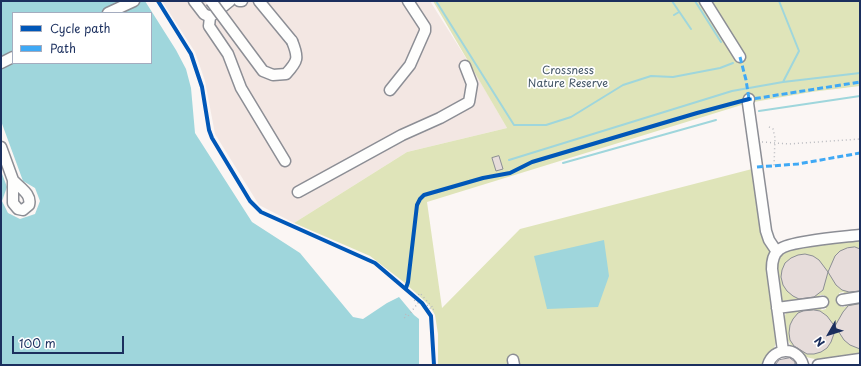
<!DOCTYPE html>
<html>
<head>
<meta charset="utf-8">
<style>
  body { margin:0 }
  #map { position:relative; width:861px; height:366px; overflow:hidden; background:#fbf6f4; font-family:"Playpen Sans",sans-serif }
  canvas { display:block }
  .frame { position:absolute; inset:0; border:2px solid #1b2f5e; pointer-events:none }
  .legend { position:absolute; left:12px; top:12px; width:140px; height:52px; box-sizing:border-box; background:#fff; border:1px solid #a4acbf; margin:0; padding:5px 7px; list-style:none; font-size:12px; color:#1b2f5e }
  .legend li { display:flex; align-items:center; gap:8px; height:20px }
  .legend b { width:20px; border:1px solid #a4acbf }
  .north { position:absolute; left:809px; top:314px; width:40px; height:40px; -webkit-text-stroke:3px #fff; paint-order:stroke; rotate:231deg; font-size:11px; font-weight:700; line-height:16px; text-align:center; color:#1b2f5e }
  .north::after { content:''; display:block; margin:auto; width:14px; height:18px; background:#1b2f5e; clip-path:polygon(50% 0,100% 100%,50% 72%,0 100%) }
  .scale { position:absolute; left:12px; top:336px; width:112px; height:18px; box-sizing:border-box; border:2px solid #1b2f5e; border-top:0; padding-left:5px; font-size:12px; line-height:14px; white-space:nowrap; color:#1b2f5e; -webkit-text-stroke:3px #fff; paint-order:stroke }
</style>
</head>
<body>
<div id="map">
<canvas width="861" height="366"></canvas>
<div class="frame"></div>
<ul class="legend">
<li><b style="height:5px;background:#0057b8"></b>Cycle path</li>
<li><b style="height:5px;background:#3fa9f5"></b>Path</li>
</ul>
<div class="north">N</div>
<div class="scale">100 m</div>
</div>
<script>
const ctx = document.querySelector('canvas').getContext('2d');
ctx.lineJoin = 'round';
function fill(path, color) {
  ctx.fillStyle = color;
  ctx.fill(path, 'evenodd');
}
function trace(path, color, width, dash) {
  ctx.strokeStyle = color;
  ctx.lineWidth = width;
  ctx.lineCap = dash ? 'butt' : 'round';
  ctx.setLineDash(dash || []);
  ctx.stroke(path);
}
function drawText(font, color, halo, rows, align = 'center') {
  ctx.font = font + ' "Playpen Sans",sans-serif';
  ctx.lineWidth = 3.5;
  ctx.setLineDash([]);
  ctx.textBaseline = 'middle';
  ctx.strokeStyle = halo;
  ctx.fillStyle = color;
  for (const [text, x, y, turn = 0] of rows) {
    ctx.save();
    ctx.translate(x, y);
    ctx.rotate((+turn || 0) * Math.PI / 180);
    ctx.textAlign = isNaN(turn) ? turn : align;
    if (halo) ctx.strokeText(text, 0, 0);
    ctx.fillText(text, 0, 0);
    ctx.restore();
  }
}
const built = new Path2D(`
  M162,1h268l46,73 31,54 -100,24 -113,71 -35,-18 -44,-71 -10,-53 -10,-29z`);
const green = new Path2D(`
  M433,1h427v85l-49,6 -63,11 -321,99 15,106 78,-79 232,-60 21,83 4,87c-3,11 -7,19 -16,26h-323v-31l-3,-19 -6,-10 -24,-22 -35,-27 -76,-33 113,-71 100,-24z
  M860,238v57l-11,2 -6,-5 -4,1 2,14h4l4,-7 11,-1v57c-22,2 -51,10 -67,-8 -4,-5 -7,-10 -8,-16 -1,-8 -3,-14 2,-20l29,-7 6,5 4,-1 -2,-14h-4l-4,7h-32l-4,-4 -5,-27 4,-16 10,-7z`);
const water = new Path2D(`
  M1,1h144l31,49 10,19 5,19 4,45 57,89 48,31 53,64 10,2 24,-16 12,-6 15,18 5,4v46h-418zM13,13h138v50h-138z
  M604,240l5,36 -11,31 -51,2 -13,-53z`);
const pier = new Path2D(`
  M1,121l22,60 12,7 5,13 -5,13 -15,5 -12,-6 -6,-12 5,-14 -6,-16z`);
const stream = new Path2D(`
  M436,1l78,124h32l25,-8 52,-32 28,-9 22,1 47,-9 13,-5
  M672,1l19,28
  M695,1l26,41
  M779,1l20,50 -16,31
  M674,15l5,-3
  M759,111l101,-15
  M509,160l223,-69 51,-9 77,-9
  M563,163l153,-43`);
const building = new Path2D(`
  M499,156l4,13 -7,2 -4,-13z
  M855,247l5,2v42l-11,1 -7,-2 -6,-5 -8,-13 -5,18 -9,7 -15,2 -6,-3 -6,-5 -4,-6 -2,-8 1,-7 3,-7 6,-5 7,-3 7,-1 8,2 6,4 9,12 7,-16 5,-5 7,-3z
  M860,304v45l-10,-4 -6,-5 -9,-14 8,-14 5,-6z
  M814,310l6,1 7,5 9,12 -5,14 -4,6 -6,4 -7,2h-7l-13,-8 -4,-6 -1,-7 1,-8 3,-6 5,-6 5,-2z
  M790,358l5,4v3h-20l4,-5z`);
const path = new Path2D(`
  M769,127l4,2 2,9 -1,28
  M762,142l27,2 71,-5
  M405,318l-1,-1 2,-3 2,2 10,-13 -4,-3 6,-7 14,16 -2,1 -5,-5 -2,2`);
const minor = new Path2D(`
  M194,1l10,13 6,3
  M230,1l-20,16 -1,9 19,28 13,34 44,73
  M239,1h3
  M259,1l33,40
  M705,1l35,56
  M108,13l26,-12
  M1,63l12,-6
  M390,90l20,-25 15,-34v-4l-17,-26
  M749,99l-1,4 18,128 3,9 8,12
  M1,147l12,33v23l5,6 5,1 6,-5c3,-11 -9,-17 -16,-25
  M298,192l104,-57 38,-17 29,-16 3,-18 -7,-18
  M842,300l18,-3
  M777,308l46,-6
  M783,351l-11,-82c0,-8 1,-15 8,-20 10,-8 64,-12 80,-14
  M513,360l1,5
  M768,365c5,-18 30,-19 35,0
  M818,365l42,-6`);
const minorBridge = new Path2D(`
  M211,1l52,70 10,4 13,-1c12,-13 13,-16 6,-33`);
const quiet = new Path2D(`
  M740,57l6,23 3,19
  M746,100l114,-18
  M757,167l41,-3 62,-11`);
const cycleway = new Path2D(`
  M158,1l33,53 11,33 7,43 3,8 38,63 11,11 114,51 47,40 9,13 3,49
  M406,288l2,-6 9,-77 3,-6 4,-4 59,-17 27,-5 22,-11 165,-49 52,-14`);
const parkNames = [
  ["Crossness",568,71],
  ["Nature Reserve",568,84]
];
fill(built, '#f3e7e3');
fill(green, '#dfe4b9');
fill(water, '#9fd6dc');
fill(pier, '#fbf6f4');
trace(stream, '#9fd6dc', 2);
fill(building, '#e6dcda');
trace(building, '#8c8e95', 1);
trace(minor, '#8c8e95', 13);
trace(path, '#b9babf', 1.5, [1, 3]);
trace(minor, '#fefefd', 10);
trace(minorBridge, '#8c8e95', 13, []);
trace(minorBridge, '#fefefd', 10);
trace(quiet, '#3fa9f5', 3, [6, 3]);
trace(cycleway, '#0057b8', 4);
drawText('11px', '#465868', '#fff', parkNames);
</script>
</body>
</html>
